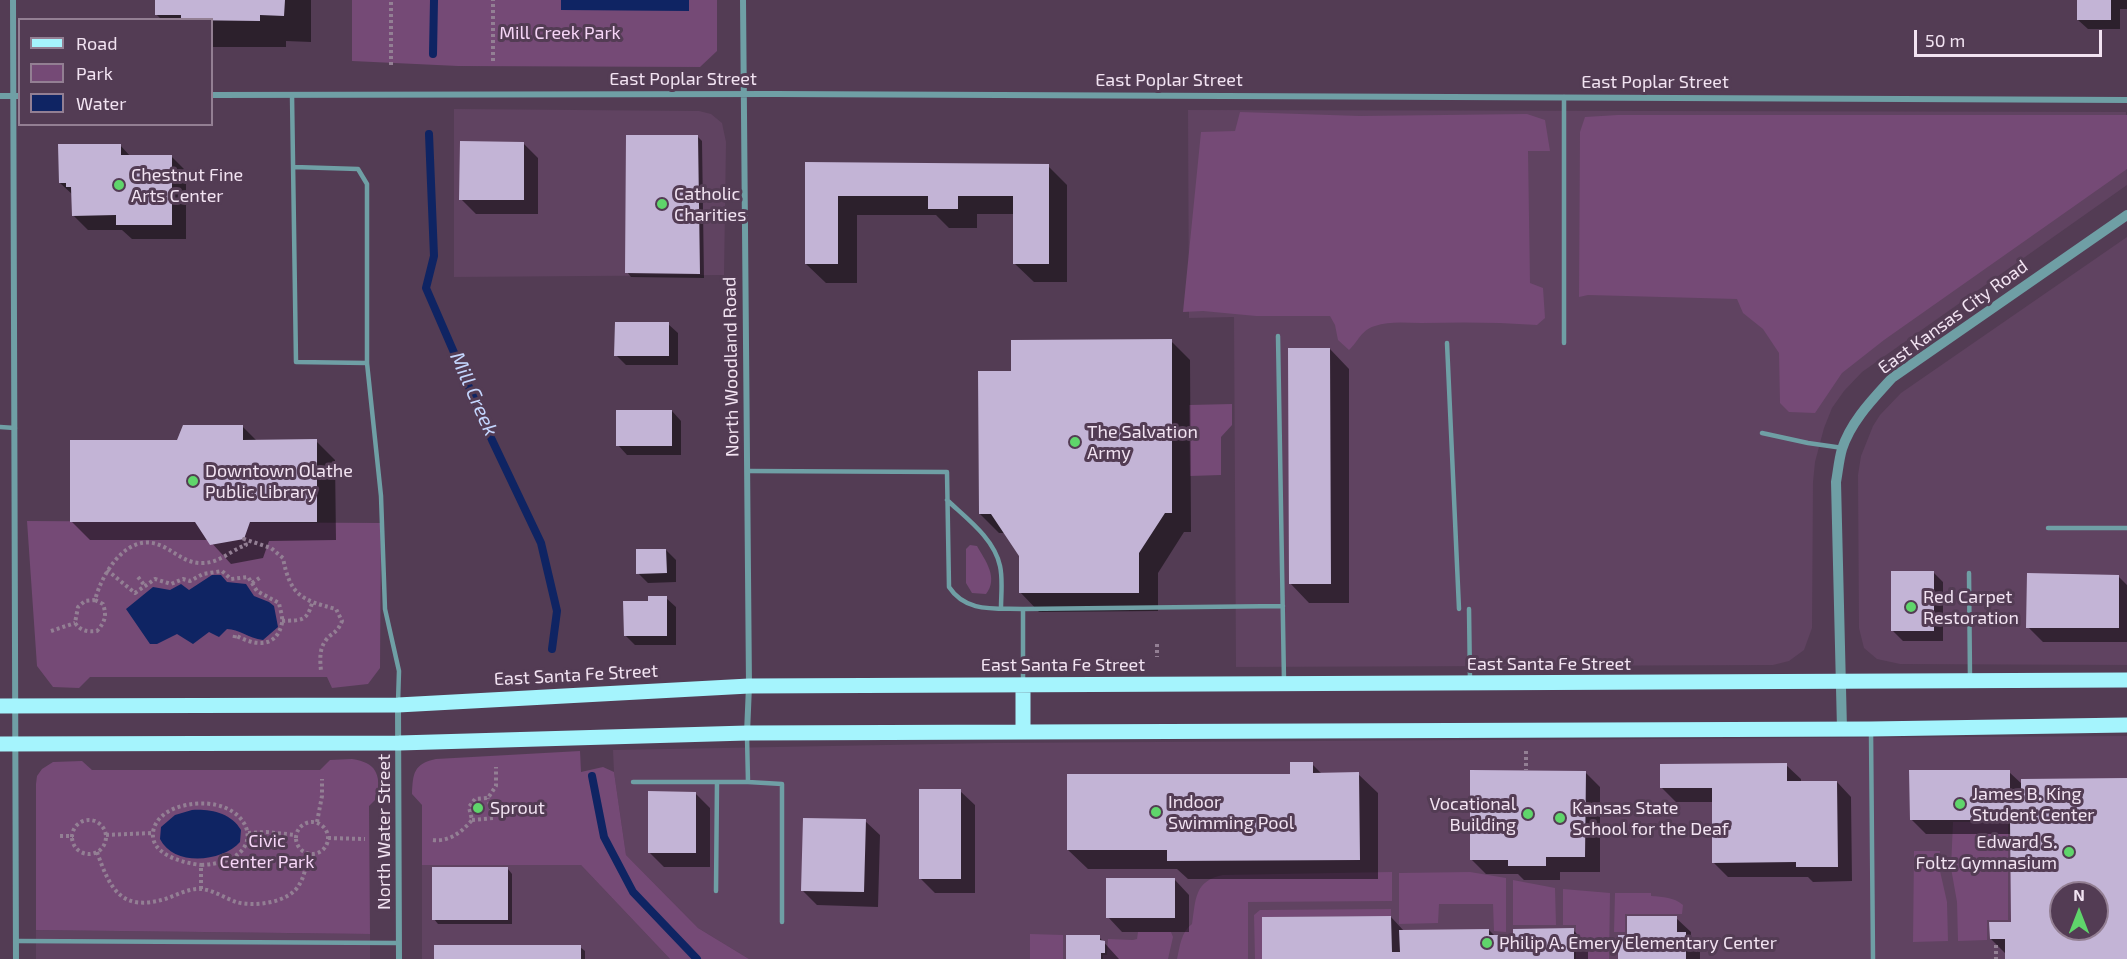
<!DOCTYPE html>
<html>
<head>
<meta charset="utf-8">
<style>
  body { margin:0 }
  #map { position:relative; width:2127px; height:959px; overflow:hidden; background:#533c54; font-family:"Exo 2",sans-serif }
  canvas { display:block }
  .legend { position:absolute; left:18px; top:18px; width:195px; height:108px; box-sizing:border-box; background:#533c54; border:2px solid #937f93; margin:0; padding:8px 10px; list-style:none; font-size:18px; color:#f2e3f2 }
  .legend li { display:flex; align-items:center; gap:12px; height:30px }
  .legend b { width:30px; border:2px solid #937f93 }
  .north { position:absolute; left:2049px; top:881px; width:60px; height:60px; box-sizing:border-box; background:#533c54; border:2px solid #937f93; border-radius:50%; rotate:0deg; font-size:16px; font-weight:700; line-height:24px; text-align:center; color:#f2e3f2 }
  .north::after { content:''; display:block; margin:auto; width:21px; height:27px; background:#5fd56b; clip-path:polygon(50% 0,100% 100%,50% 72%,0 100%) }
  .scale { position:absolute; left:1914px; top:30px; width:188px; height:27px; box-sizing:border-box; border:3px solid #f2e3f2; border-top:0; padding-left:8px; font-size:18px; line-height:21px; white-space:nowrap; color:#f2e3f2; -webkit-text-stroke:4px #533c54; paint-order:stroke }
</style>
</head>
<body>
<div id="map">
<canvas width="2127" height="959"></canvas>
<ul class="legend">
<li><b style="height:8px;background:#a5f4fd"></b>Road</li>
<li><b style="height:16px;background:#754a76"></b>Park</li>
<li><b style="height:16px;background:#0f2463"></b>Water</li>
</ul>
<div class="north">N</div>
<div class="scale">50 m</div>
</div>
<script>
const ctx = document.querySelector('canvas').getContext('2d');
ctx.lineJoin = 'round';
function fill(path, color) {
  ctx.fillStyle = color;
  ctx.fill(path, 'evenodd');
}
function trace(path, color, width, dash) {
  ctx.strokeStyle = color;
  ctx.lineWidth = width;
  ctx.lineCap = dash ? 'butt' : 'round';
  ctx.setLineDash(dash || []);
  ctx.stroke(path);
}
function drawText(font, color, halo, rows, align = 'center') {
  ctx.font = font + ' "Exo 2",sans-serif';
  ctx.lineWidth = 6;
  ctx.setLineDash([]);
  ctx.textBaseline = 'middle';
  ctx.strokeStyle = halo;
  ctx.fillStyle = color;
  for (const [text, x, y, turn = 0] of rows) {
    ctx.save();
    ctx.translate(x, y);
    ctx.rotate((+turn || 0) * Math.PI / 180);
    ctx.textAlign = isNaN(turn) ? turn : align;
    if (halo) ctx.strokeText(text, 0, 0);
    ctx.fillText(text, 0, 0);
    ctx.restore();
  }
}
const built = new Path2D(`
  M454,109l245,2 12,3 11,9 4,19 -2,133 -270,2z
  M1188,110l938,2 1,73 -265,187 -18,19 -12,17 -8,20 -9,34 -2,20 -1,146 -8,22 -15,11 -16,4 -537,2 -2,-350 -45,1z
  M2127,237v428l-227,-1 -23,-5 -13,-11 -5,-20 -1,-153 3,-19 12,-30 7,-11 21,-22z
  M2127,736v223h-1378l-51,-31 -72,-73 -12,-83 -1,-22 381,-7zM2061,893h36v36h-36z
  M422,865h159l89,94h-248z
  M36,930l334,4v25h-334z`);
const green = new Path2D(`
  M352,0h365v51l-17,16 -242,-1 -106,-5z
  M1240,112l120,4 167,-2 18,6 5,31h-22l2,132 13,5 2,30 -8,7c-39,-3 -77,-3 -116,-2 -15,0 -32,-2 -46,3 -14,4 -17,16 -26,24l-11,-10 -3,-15 -5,-9h-74l-53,-5 -20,1 18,-180 34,-1z
  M1618,115h509v54l-243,171 -42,33 -27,40 -26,-1 -9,-9 -1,-50 -16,-24 -20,-16 -6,-14 -149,-4 -9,2 1,-165 5,-15z
  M1232,404v21l-11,12v38l-31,1 -1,-71z
  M27,521l354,2 -1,145 -12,16 -36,4 -5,-11h-237l-11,11 -26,-1 -16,-21z
  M970,545l7,1c8,14 22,32 9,48l-14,-1 -6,-10v-34z
  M580,751l1,21 22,-5 11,5 12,83 72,73 51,31h-79l-89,-94h-159v-60l-10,-11c1,-20 1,-30 24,-35z
  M352,759c25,4 27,14 27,37l-10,10 1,128 -334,-4v-146l1,-8 5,-7 11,-7 29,-1 10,9h228l10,-10z
  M1953,822h55v98h-21v20l-29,1 -1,-39 -6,-34z
  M1914,851h26v20l7,31 1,39 -35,1z
  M1392,872v29l-144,1v57h-71c3,-13 4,-27 15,-35 4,-25 2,-43 31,-49z
  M1470,872l36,6v54l-12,-1 -1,-27h-54l-1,19 -39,1v-51z
  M1513,880l42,8 1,37h-43z
  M1563,889l47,4 -1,66h-33v-34h-13z
  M1615,893h36v3c13,1 22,1 32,9l-1,9h-57v18h-11z
  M1391,909v7l-129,1v42h-7l-1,-44 6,-5z
  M1138,932h33l2,5 -5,22h-65v-4h4l1,-16 25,1 4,-1z
  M1030,934l33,1v24h-33z`);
const water = new Path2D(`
  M561,0h128v11l-128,-1z
  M212,575h9l6,7 19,2 8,12 15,6 5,4 4,21 -15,13c-15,-2 -24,-11 -36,-11l-8,8 -10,-5 -16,12 -16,-10 -20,10h-7l-24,-35 27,-22 17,3 11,-6 8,6z
  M192,810c19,-1 39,3 49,20l-1,12c-18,20 -66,25 -80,-3l1,-12 14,-12z`);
const shadow = new Path2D(`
  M156,0h155v42l-25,-1v6h-74v-27h-50l-6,-6z
  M2078,0h49v9h-7v20h-32l-10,-9z
  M698,137l4,4 2,137 -73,-1 -4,-5z
  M523,143l15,15v56h-62l-15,-15z
  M120,145l11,12 40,-1 15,15v68h-54l-10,-9h-34l-15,-15v-20l-13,-12z
  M806,163l242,3 19,19v97h-33l-20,-19v-49h-37v14h-28l-13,-13h-79v68h-31l-20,-19z
  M668,324l10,9v32h-52l-10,-10z
  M1171,341l19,19 1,172h-7l-26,41v38l-119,1 -19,-20v-36l-15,-23h-6l-19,-19 33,-142z
  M1330,349l19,20v234h-40l-19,-20z
  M672,411l9,10v34h-54l-9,-10z
  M242,426l15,15h59l19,19 1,80 -67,1 -6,17 -32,6 -22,-24h-119l-19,-19 107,-79z
  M666,550l10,10v22l-28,1 -10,-10z
  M1934,573l9,9v59h-40l-10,-10z
  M2118,576l9,9v57h-84l-15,-15z
  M666,598l10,9v38h-41l-10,-10z
  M1312,764l10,10h36l20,19v86h-190l-11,-10h-89l-20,-19 223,-74z
  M1786,765l15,14v4l36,-1 14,15 1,84 -39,1 -5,-5h-80l-14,-14 -1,-61h-37l-14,-14z
  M1585,772l15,15v85h-40v8h-36l-6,-6h-32l-15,-15z
  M2009,772l13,12 105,-4v179h-121v-5l-15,-15 21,-15v-90h-86l-15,-15zM2061,893h36v36h-36z
  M960,791l15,14v88h-40l-15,-15z
  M695,793l15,15v59h-46l-15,-15z
  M865,821l15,14 -2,72 -61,-2 -14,-14z
  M508,869l4,5v50h-74l-4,-5z
  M1175,880l14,15v37h-67l-14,-15z
  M1391,917l13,14 85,-1 6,6h19l59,-6 15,15v14h-324z
  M1676,918l15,14v7l9,9v11h-81l9,-22z
  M1099,937l20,22h-52z
  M580,947l5,4v8h-150z`);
const stream = new Path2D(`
  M433,54l1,-54
  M429,134l5,122 -8,32 66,152 49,103 16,68 -5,38
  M592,776l12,61 29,55 64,67`);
const building = new Path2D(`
  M155,0h130l-1,16 -24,-1v6l-79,-1v-5h-26z
  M2077,0h34v20h-34z
  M626,135h72l2,139 -75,-1z
  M460,141l64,1v58h-65z
  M58,144h63v11h51v70h-56v-10l-44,1 -1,-29h-5v-4h-7z
  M805,162l244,2v100h-36v-68h-55v13h-30v-13h-90v68h-33z
  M615,322h54v34h-55z
  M1172,339v174h-7l-26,40v40h-120v-37l-28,-42h-12l-1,-143h33v-31z
  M1288,348h42l1,236h-42z
  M616,410h56v36h-56z
  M183,425h60v15l74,-1v83h-67l-6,17 -34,6 -15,-23h-125v-82h107z
  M636,549h30l1,24 -31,1z
  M1891,571h43v60h-43z
  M2027,573l92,2v53h-93z
  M648,596h19v40h-43l-1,-35h25z
  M1290,762h23v11l46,-1 1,88 -193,1v-11h-100v-76h223z
  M1787,763v18h50l1,86h-42v-5l-84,1v-75h-52v-24z
  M1470,770l116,1 -1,86h-39v9h-38v-6h-38z
  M1909,770h101v19h11v-10l106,-1v181h-122v-20h-15l-1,-17h22l-1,-102h-100zM2061,893h36v36h-36z
  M919,789h42v90h-42z
  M648,791l48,1v61h-48z
  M803,818l63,1 -2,73 -63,-1z
  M432,867h76v53h-76z
  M1106,878h69v40h-69z
  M1391,916l1,36h8l-1,-22 90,-1v6h24v-6l61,-1v31h-312v-42z
  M1627,916h50v16h9v27h-68v-24h9z
  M1066,935h34v5l5,1v12h-4v6h-35z
  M434,945h147v14h-147z`);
const path = new Path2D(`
  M493,61v-61
  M391,65v-65
  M107,570l28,23 20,-14 16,5 12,-5 7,2 13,-7 19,-3 9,8 17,-2 9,14 22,12c1,6 4,14 3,20 -6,27 -29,22 -47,12l-1,6
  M138,577l7,9
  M252,583l9,-6
  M95,600l8,4c4,12 2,18 -6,27 -10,1 -16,0 -22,-8l3,-16 7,-6 10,-1c7,-27 33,-70 67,-54 15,7 24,18 42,17 17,-1 27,-13 42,-18l-2,-6 27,9 12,10c7,37 18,42 53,51l6,12c-6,14 -9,10 -16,19 -7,9 -6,20 -5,31
  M282,621c19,-1 25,1 30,-18
  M51,631l24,-8
  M1157,644v13
  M1526,751v19
  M472,820l22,-2 -6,-20
  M72 837a17 17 0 1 1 34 0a17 17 0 1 1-34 0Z
  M296 838a16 16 0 1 1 32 0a16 16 0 1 1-32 0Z
  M317,822l5,-26v-17
  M248,833l18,-1 30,3
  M106,835l47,-2
  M60,836h13
  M328,838l37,1
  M433,840c16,2 29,-8 39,-20l-3,-13 6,-8 13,-1 8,-12v-19
  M97,852c13,37 24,60 68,47 12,-4 24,-11 36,-10 12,1 24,9 35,13 18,5 53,1 63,-17 6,-9 7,-21 9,-31
  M201,889v-24c77,-3 50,-76 -19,-59 -12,3 -24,10 -28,22 -8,26 29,35 47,37
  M1996,945v14`);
const service = new Path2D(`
  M292,95l4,267 71,1
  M1564,97v246
  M294,167l64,2 9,15v179l14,133 4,113 14,62 -1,32
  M1278,336l6,345
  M1447,343l12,266
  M0,427l15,1
  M1762,433l46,10 35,5
  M747,471l200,1 2,115c17,26 46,21 74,22v73
  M947,500c19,18 47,38 53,66 3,13 1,29 1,42
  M2048,528h79
  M1969,573l1,106
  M1023,609l260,-3
  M1469,609l1,72
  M1871,731l2,228
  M633,782h115l-1,-46
  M748,782l34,2v138
  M716,891l1,-109
  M16,941l383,2`);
const minor = new Path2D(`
  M13,0l3,959
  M743,0l6,686 -2,47
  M212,95l562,-1 1353,6
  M0,96h20
  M398,705l1,254`);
const tertiary = new Path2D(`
  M1842,729l-6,-247c2,-11 3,-23 6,-33 9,-28 31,-50 50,-71l235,-163`);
const primary = new Path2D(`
  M1023,685v47
  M0,706l398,-1 351,-19 1378,-6
  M0,744l399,-1 348,-10 1124,-4 256,-4`);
const markers = [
  [119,185,6,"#5fd56b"],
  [662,204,6,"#5fd56b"],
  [1075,442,6,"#5fd56b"],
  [193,481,6,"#5fd56b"],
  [1911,607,6,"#5fd56b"],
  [1960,804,6,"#5fd56b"],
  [478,808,6,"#5fd56b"],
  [1156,812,6,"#5fd56b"],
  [1528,814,6,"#5fd56b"],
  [1560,818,6,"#5fd56b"],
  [2069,852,6,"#5fd56b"],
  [1487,943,6,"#5fd56b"]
];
const parkNames = [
  ["Mill Creek Park",560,33],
  ["Civic",267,841],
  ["Center Park",267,862]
];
const streetNames = [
  ["East Poplar Street",683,79],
  ["East Poplar Street",1169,80],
  ["East Poplar Street",1655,82],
  ["East Kansas City Road",1953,317,-36],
  ["North Woodland Road",731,367,-91],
  ["East Santa Fe Street",1549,664],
  ["East Santa Fe Street",1063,665],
  ["East Santa Fe Street",576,675,-3],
  ["North Water Street",384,832,-90]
];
const poiNames = [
  ["Chestnut Fine",131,175],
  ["Arts Center",131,196],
  ["Catholic",674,194],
  ["Charities",674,215],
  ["The Salvation",1087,432],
  ["Army",1087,453],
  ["Downtown Olathe",205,471],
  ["Public Library",205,492],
  ["Red Carpet",1923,597],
  ["Restoration",1923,618],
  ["James B. King",1972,794],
  ["Student Center",1972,815],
  ["Indoor",1168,802],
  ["Swimming Pool",1168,823],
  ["Vocational",1516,804,"right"],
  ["Building",1516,825,"right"],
  ["Sprout",490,808],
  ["Kansas State",1572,808],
  ["School for the Deaf",1572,829],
  ["Edward S.",2057,842,"right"],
  ["Foltz Gymnasium",2057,863,"right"],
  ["Philip A. Emery Elementary Center",1499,943]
];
const waterNames = [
  ["Mill Creek",474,394,66]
];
fill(built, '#604361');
fill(green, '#754a76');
fill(water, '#0f2463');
fill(shadow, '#0007');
trace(stream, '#0f2463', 8);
fill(building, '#c3b4d6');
trace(path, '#937f94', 4, [3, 3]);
trace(service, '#6f9fa5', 4.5);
trace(minor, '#6f9fa5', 6);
trace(tertiary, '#6f9fa5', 10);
trace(primary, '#a5f4fd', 15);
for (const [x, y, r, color] of markers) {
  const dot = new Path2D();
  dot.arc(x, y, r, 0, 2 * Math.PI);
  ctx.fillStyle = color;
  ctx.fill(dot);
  trace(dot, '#533c54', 2);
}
drawText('18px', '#f6d5f7', '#533c54', parkNames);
drawText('18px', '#f2e3f2', '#533c54', streetNames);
drawText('18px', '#f2e3f2', '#533c54', poiNames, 'left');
drawText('italic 20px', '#c4d6fe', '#533c54', waterNames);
</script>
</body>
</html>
